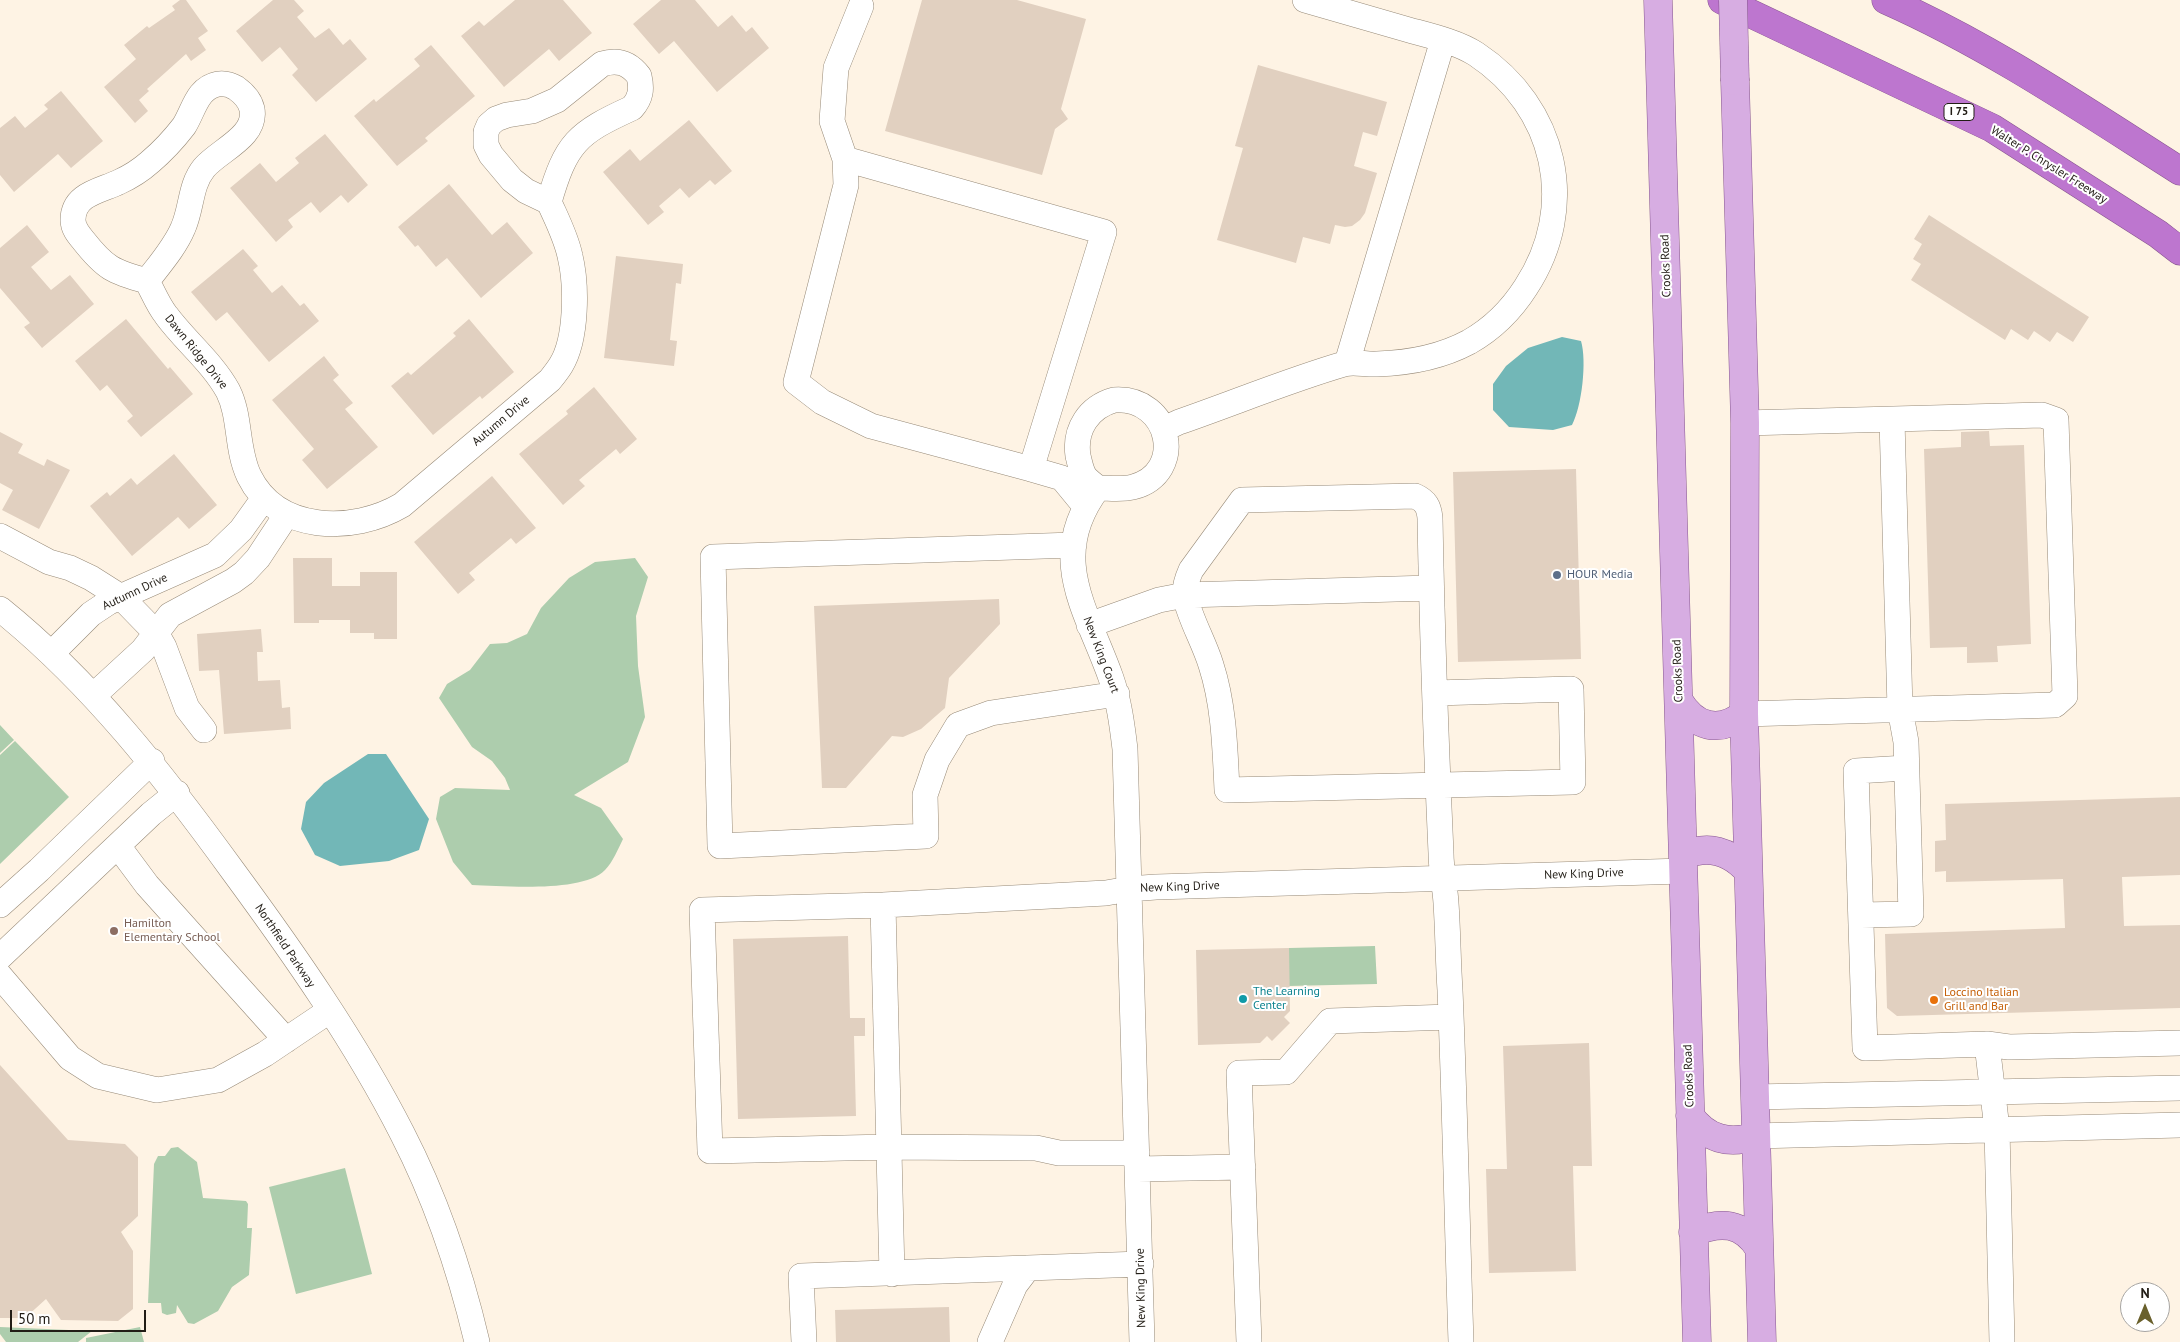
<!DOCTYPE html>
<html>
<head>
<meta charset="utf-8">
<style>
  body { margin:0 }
  #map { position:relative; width:2180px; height:1342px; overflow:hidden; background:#fef3e4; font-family:"PT Sans",sans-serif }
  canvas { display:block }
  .north { position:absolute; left:2120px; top:1282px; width:50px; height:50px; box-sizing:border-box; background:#fff; border:1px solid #a7a5a2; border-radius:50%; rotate:0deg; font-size:14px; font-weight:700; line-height:20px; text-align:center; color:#221d16 }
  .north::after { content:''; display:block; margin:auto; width:18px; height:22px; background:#69602c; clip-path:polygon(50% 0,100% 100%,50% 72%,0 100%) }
  .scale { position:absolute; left:10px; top:1310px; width:136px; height:22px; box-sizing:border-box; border:2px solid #221d16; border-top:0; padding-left:6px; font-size:15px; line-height:18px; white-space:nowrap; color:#221d16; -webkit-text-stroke:4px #fff; paint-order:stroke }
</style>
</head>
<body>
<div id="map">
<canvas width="2180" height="1342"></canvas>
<div class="north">N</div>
<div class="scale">50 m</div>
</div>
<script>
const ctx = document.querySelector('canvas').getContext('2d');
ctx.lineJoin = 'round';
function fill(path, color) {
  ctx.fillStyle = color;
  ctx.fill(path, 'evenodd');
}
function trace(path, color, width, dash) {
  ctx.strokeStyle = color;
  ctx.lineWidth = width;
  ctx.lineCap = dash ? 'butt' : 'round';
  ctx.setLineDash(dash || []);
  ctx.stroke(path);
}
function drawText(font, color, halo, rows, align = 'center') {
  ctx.font = font + ' "PT Sans",sans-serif';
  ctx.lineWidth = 4;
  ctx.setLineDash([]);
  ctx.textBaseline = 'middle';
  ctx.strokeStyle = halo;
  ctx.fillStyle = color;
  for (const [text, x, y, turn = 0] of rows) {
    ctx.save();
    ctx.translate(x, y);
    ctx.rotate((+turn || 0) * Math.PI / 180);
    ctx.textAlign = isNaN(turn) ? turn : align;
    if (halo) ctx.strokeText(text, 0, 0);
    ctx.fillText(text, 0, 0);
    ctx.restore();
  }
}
const green = new Path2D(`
  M635,558l13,19 -12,39 2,50 7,51 -17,45 -54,33 27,13 22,31c-5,10 -10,23 -18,31 -22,23 -101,16 -133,15l-19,-23 -17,-43 4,-22 15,-9 55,2 -5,-12 -13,-17 -20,-14 -33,-49 8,-14 23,-14 20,-26 17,-1 20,-9 14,-26 28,-30 26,-16z
  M0,725l14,15 -14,13z
  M15,741l54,56 -69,67v-109z
  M1375,946l2,38 -88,2v-38z
  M178,1147l19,15 6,36 43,3 2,3 -1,24h5l-3,47 -17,12 -14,24 -24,13 -6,-1 -11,-18 -1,8 -9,2 -5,-2 -1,-10h-13l6,-139 4,-8h7l6,-8z
  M345,1168l27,106 -76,20 -27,-107z
  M0,1327l92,4 -14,11h-72l-6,-8z
  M140,1327l4,15h-58v-4z`);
const water = new Path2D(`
  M1562,337l19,4c6,20 1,65 -9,84l-19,5 -44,-3 -16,-17v-26l13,-18 22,-18z
  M368,754h18l43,65 -10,31 -30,11 -49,5 -25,-11 -14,-26 5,-27 18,-19z`);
const building = new Path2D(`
  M180,0h6l22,31 -10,7 8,12 -15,11 -5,-7 -39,35 2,2 -10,9 9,11 -13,12 -31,-36 32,-28 -12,-14 23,-19 2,2 26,-18 -3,-4z
  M273,0h21l10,11 -7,6 18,21 14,-10 14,17 7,-6 17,20 -51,43 -24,-27 6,-6 -18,-22 -18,15 -26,-31z
  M515,0h48l29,33 -33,28 -10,-12 -45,38 -43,-51 18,-15 5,5z
  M661,0h34l23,27 14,-12 14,17 6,-5 17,21 -52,44 -43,-51 -15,13 -26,-30z
  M922,0h95l69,19 -25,90 7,10 -13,10 -13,46 -157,-44z
  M431,45l44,51 -50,42 3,3 -31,25 -43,-50 20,-17 2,3 44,-36 -6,-7z
  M1258,65l129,37 -10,34 -14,-4 -9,34 23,7 -12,40 -5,7 -8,6 -7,1 -10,-2 -5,19 -27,-7 -7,26 -79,-23 26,-92 -8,-2z
  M61,91l42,50 -32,27 -13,-14 -44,38 -14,-17v-47l15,-12 10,12 23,-19 -4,-4z
  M689,120l43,51 -17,14 -5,-5 -21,18 -9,-10 -21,18 5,6 -16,13 -45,-53 27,-23 10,12z
  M325,134l43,51 -20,18 -7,-8 -21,18 -9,-11 -23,18 5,7 -17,15 -46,-54 30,-25 16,19 23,-19 -4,-5z
  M449,184l43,51 15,-13 26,31 -52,45 -34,-40 -11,9 -18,-22 -3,2 -17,-20z
  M1929,215l160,102 -16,25 -16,-10 -7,10 -16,-11 -6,9 -17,-11 -6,11 -94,-60 10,-16 -8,-5 9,-15 -8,-5z
  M27,225l22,27 -18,15 20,23 19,-15 24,29 -52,44 -18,-21 6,-4 -30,-35v-40z
  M243,249l15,17 -5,4 19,23 10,-8 18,21 4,-3 15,18 -50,41 -42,-50 -11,9 -25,-29z
  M616,256l67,8 -2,20 -5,-1 -6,57 7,1 -3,25 -70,-8z
  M126,319l42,50 2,-2 23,27 -52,43 -14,-16 6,-5 -26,-31 -7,6 -25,-30z
  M469,319l45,53 -32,27 -2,-3 -47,39 -42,-49 17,-14 3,3 45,-39 -3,-3z
  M324,356l15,19 -6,5 20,23 -8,6 33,38 -51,42 -25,-29 12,-11 -42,-49z
  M594,387l43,52 -17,15 -4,-5 -37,31 6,6 -22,19 -44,-51 49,-40 -2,-3z
  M1989,431l1,15 34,-1 7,199 -34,2 1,16 -31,1v-16l-37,1 -6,-199 37,-2v-15z
  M0,432l23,12 -5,9 26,13 3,-7 23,11 -31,59 -37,-19 11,-20 -13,-7z
  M174,454l43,51 -28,24 -11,-12 -46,39 -42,-50 17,-14 3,4 21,-18 6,7z
  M1576,469l5,190 -123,3 -5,-190z
  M492,476l44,52 -20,16 -5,-6 -42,35 6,7 -17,14 -44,-52z
  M293,558h39v28h28v-14h37v67h-23v-6h-24v-13h-31v3h-25z
  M999,599l1,25 -51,54 -4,30 -24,21 -18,8 -11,-1 -46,52h-24l-8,-182z
  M261,629l2,23h-6l1,29 22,-1 2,28 8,-1 1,22 -67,5 -5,-64 -20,1 -2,-37z
  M2180,797v78l-58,2 2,49 56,-1v83l-283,8 -10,-8 -2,-74 180,-6 -2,-49 -117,3v-11l-11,1v-31l11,-1 -1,-36z
  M848,936l2,82h15v18h-11l2,80 -118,3 -5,-180z
  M1289,948l1,63 -6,6 6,6 -18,18 -5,-5 -7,7 -62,2 -2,-95z
  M1589,1043l3,123h-19l3,105 -87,2 -3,-104h21l-4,-123z
  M0,1065l68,75 57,4 13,13v59l-17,16 12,19v58l-15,12 -57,-1 -15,-21 -21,19h-25z
  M949,1307l1,35h-114l-1,-32z`);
const minor = new Path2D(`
  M861,6l-25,62 -4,53 13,38 1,26 -50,197 26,20 49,24 160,43
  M845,159l259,73 -73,237 31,9 23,28
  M147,281c13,-17 28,-34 36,-53 9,-20 7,-43 21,-60 15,-18 53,-31 48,-59 -2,-9 -9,-16 -16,-21 -5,-3 -11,-5 -18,-4 -21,4 -24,26 -34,42 -10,13 -21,25 -34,36 -9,8 -20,15 -31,20 -19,9 -46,12 -46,38 0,8 5,14 10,20 22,28 30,32 64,41 6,11 11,24 19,34 19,26 46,47 62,76 13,26 8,58 21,85 28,57 104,58 153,29l148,-125c4,-5 8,-10 11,-15 16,-26 16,-80 9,-109 -4,-19 -13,-36 -21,-54 17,-59 28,-69 83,-94 9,-10 10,-19 7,-32 -10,-13 -21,-17 -37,-12l-45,36 -25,11 -25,4 -11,4 -7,6 -3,7v13l5,10 21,25 14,11 23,11
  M1347,363l96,-323
  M1114,400c57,-4 73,73 19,87 -11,3 -24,1 -35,1 -4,-3 -9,-7 -12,-10 -5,-6 -6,-15 -8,-22 -4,-27 11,-49 36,-56z
  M1164,429l15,-7c55,-19 110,-42 165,-58 10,-3 23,1 33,0 33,-1 64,-7 92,-22 23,-13 43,-33 57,-55 53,-81 30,-180 -50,-233 -19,-12 -45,-18 -67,-24 -34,-10 -69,-20 -104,-30
  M1098,488c-52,69 -11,122 13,190 8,23 11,46 14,71l17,593
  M0,536l49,26 21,6 21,10 30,19 35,36 8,14 23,61 17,22
  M1074,545l-361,12 7,289 206,-10 -1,-41 12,-35 21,-35 33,-12 126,-19
  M0,609c92,74 164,167 233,262 61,83 122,170 169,262 34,66 58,137 75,209
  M1089,625l70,-25 26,-5 246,-7
  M52,653l39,-39 18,-12 106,-47 26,-25 23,-32
  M1435,693l136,-4 2,93 -346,8c-2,-42 -3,-85 -16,-125 -7,-23 -21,-46 -26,-69 -1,-9 2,-17 6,-26l51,-70 173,-4c11,5 14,11 15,22 2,112 6,224 11,335 0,17 4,33 5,50 2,29 2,58 4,87 5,117 7,235 11,352
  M93,696l50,-46 27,-35 63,-34 11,-8 14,-15 29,-44
  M1744,714l311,-9 10,-9 -9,-276 -14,-5 -297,8
  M1906,768l-50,3 9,277 122,-4 22,3 171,-4
  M118,846l29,39 139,155
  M0,905l39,-35 113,-109
  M883,905l9,369
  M1861,915l50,-1 -5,-172 -6,-33 -8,-289
  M0,957l151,-143 26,-21
  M0,976l70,82 28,18 59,14 61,-10 47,-26 64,-43
  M1987,1044l10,85 5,213
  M1754,1097l426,-9
  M1755,1136l425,-11
  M1137,1153h-78l-23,-5 -147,-1 -179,4 -8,-241 181,-5 223,-12 23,-4 27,-2 527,-16
  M1138,1169l105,-2
  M804,1342l-3,-66 340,-12
  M990,1342l25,-57 13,-17
  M1249,1342l-10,-269 47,-1 44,-51 120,-4`);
const major = new Path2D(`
  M1658,0l39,1342
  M1735,81l10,342 -1,291 18,628
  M1679,701c16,26 40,33 65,13
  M1683,856c25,-12 47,-5 65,15
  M1690,1116c17,23 39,29 65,20
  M1693,1232c28,-11 49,-10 66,16`);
const highway = new Path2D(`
  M1722,0l270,128 166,106 22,17
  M1886,0c104,46 198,110 294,171`);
const majorBridge = new Path2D(`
  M1733,0l2,81`);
const markers = [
  [1557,575,5,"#5c6f8a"],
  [114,931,5,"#8d6e63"],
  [1243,999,5,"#0f9aa8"],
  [1934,1000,5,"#e8710a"]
];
const shields = [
  [1959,112,30]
];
const shieldNames = [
  ["I 75",1959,112]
];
const streetNames = [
  ["Walter P. Chrysler Freeway",2049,165,32],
  ["Crooks Road",1666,266,-92],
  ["Dawn Ridge Drive",196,352,51],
  ["Autumn Drive",501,421,-40],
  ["Autumn Drive",135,592,-25],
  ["New King Court",1101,655,69],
  ["Crooks Road",1678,671,-92],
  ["New King Drive",1584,874,-2],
  ["New King Drive",1180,887,-2],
  ["Northfield Parkway",285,946,56],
  ["Crooks Road",1689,1076,-92],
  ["New King Drive",1141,1288,-91]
];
const serviceNames = [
  ["HOUR Media",1567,575]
];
const educationNames = [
  ["Hamilton",124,924],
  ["Elementary School",124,938]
];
const cultureNames = [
  ["The Learning",1253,992],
  ["Center",1253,1006]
];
const foodNames = [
  ["Loccino Italian",1944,993],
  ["Grill and Bar",1944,1007]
];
fill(green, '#adcdad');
fill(water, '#72b7b7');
fill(building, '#e1d0c0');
trace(minor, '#978a78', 26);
trace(major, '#87578e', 29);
trace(highway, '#87578e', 29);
trace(minor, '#fff', 25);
trace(major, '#d7ade2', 28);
trace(highway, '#bd76cf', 28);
trace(majorBridge, '#87578e', 29, []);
trace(majorBridge, '#d7ade2', 28);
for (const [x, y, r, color] of markers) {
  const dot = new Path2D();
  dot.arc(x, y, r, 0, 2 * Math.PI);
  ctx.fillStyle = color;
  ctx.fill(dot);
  trace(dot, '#fff', 2);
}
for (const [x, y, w] of shields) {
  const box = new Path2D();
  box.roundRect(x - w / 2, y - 8.5, w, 17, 4);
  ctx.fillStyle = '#fff';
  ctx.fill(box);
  trace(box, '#221d16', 1);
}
drawText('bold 11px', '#221d16', null, shieldNames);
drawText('12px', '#221d16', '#fff', streetNames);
drawText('12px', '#4e5e75', '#fff', serviceNames, 'left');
drawText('12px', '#785e54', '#fff', educationNames, 'left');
drawText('12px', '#0d838f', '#fff', cultureNames, 'left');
drawText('12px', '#c56008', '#fff', foodNames, 'left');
</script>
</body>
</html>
